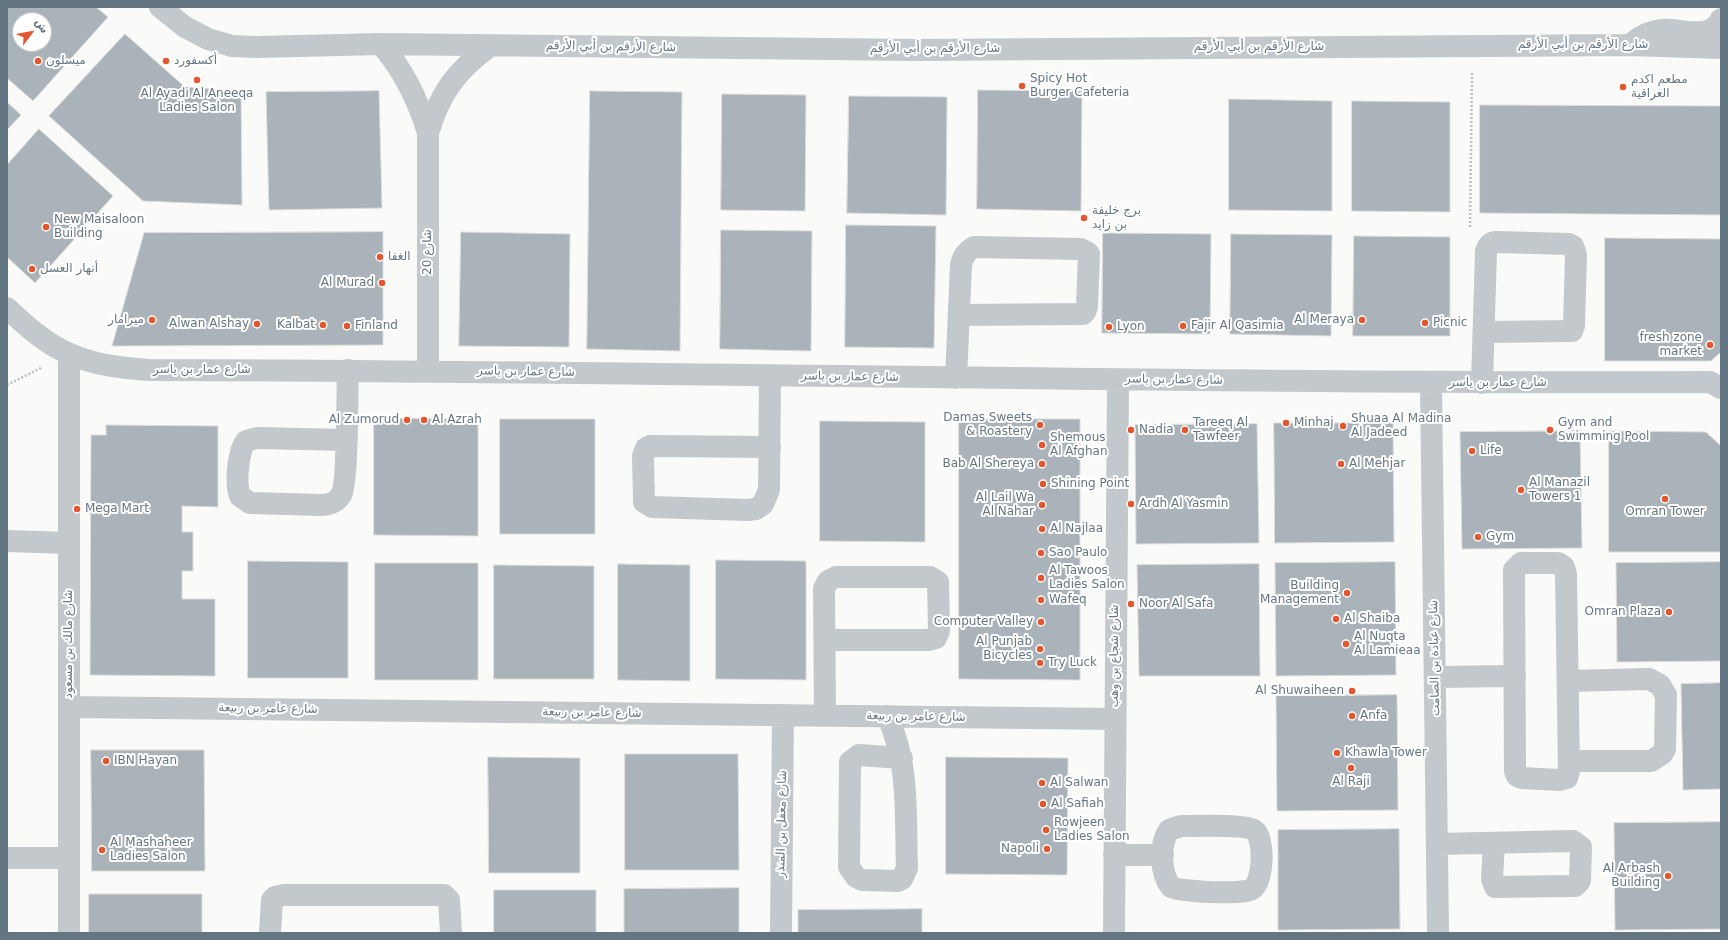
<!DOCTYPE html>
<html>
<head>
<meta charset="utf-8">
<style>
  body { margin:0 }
  #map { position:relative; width:1728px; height:940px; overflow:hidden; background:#fafaf8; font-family:"DejaVu Sans",Vazirmatn,sans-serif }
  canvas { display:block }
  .frame { position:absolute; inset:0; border:8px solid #657683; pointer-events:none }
  .north { position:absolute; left:12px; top:12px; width:40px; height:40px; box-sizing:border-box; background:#fff; border:1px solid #c1c8cd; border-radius:50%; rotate:58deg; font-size:11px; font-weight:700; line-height:16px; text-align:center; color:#657683 }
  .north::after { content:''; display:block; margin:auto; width:14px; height:18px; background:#e4572e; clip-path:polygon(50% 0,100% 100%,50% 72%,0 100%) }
</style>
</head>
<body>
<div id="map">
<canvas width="1728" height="940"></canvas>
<div class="frame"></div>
<div class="north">ش</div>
</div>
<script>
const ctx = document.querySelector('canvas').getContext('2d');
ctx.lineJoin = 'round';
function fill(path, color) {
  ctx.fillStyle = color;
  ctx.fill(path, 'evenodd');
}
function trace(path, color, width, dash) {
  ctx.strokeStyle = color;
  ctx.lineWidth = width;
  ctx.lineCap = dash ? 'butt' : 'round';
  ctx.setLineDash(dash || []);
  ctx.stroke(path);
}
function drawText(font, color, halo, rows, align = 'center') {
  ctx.font = font + ' "DejaVu Sans",Vazirmatn,sans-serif';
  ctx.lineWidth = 4;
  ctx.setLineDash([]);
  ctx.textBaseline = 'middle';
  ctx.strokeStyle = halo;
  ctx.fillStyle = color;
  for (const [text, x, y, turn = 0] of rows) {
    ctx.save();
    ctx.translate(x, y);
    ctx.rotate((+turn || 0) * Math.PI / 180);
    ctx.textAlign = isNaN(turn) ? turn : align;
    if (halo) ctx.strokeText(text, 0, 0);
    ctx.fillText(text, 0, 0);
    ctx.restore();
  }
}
const building = new Path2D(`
  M7,7h89l12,10 -75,84 -26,-23zM20,20h24v24h-24z
  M125,34l60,53 56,4 1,114 -99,-4 -94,-85z
  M978,90l104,1 -1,120 -104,-2z
  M379,91l3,117 -113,2 -3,-118z
  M590,91l92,1 -2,259 -93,-2z
  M722,94l84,1 -1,116 -84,-1z
  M849,96l98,1 -1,118 -99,-2z
  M1229,99l103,2v110l-103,-1z
  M1352,101l98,1v110l-98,-1z
  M7,102l14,13 -14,15z
  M1480,105l241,1v109l-241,-2z
  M39,129l74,67 -78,87 -28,-26v-92z
  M846,225l90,1 -2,122 -89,-1z
  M721,230l91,1 -1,120 -91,-2z
  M383,232v113l-271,1 32,-113z
  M461,232l109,2 -1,113 -110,-1z
  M1103,233l108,1 -1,100 -108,-1z
  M1231,234l101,1 -1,101 -101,-2z
  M1354,236l96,1v99h-97z
  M1605,238l116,1v113l-10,9h-106z
  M374,418l104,1v117l-104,-1z
  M500,419h95v115h-95z
  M959,419h121v261l-121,-1z
  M820,421l105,1v120l-105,-1z
  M1274,423h119l1,119 -119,1z
  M1257,424l2,119 -123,1 -1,-119z
  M106,425l112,1v81l-36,-1v26h11v39h-11v28h33v77l-125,-1 1,-240h15z
  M1580,431l2,117 -120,1 -2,-117z
  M1609,431l97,1 15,14v106h-112z
  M716,560l90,1v119l-90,-1z
  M248,561l100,1v116h-100z
  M1395,562l1,113 -120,1 -1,-113z
  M1721,562v99l-104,1 -1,-99z
  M375,563h103v117h-103z
  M618,564l72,1v116l-72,-1z
  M1259,564l1,112h-121l-2,-111z
  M494,565l100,1v113h-100z
  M1721,683v106l-38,1 -2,-106z
  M1397,695l1,115 -121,1 -1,-115z
  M91,750h113l1,121h-113z
  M625,754h113l1,116h-114z
  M488,757l92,1v115h-91z
  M946,757l122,1 -1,117 -121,-1z
  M1721,822v107l-106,1 -1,-107z
  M1399,829l1,100 -122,1v-100z
  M739,888v45h-115v-44z
  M494,890h102v43h-102z
  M89,894h113v39h-113z
  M922,909v24h-124v-23z`);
const path = new Path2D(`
  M1470,227l2,-155
  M7,385l34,-17`);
const minor = new Path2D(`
  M160,7l25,20 23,12 24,7 25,1 124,-3 535,6 714,-5 91,3
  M381,44c23,27 37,55 47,89v237
  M1631,44c9,-8 19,-13 31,-14 19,-2 48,12 59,-11
  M428,133c12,-40 28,-62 62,-87
  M7,308c18,17 40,37 63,46 24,11 52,14 79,16 520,1 1041,14 1561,12l11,6
  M69,354v579
  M770,376l-1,114 -6,14 -7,5 -8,1 -96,-3 -8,-5 -1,-46 3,-8 4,-2 120,1
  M956,378l5,-113c2,-9 5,-13 13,-18l107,2 6,3 2,2 -2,53 -2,5 -2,2 -124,1
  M1431,383l7,550
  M1482,383l4,-132c2,-6 5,-9 11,-9l72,2 4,2 3,9 -2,71 -2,5 -88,1
  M346,440l-89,-2 -11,3c-8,10 -11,42 -6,55l10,7 70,2c9,0 16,-2 21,-10 7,-10 6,-106 7,-125
  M7,541l62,2
  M1521,563h37l6,4 2,7 3,197 -2,7 -7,2 -39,-2 -4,-2 -2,-5 -1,-201z
  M1435,677l80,-1
  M1568,681l81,-2 11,6 6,10 -1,54 -3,5 -11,7h-82
  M69,707l1046,12
  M825,715l-1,-126 4,-8 8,-4h94l8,5 1,49 -3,7 -7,2h-103
  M887,716c23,47 18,101 20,152l-5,11 -4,2 -36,-1 -6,-3 -7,-10 1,-105 9,-7 43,3
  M1181,826c14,0 63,-2 73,4 11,7 10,52 -2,59 -9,6 -71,3 -81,-2 -11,-14 -12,-42 -2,-57z
  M1437,844l136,-3 8,6 -1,34 -5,5h-4l-76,1 -3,-8 2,-36
  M1114,855h49
  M7,858h62
  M270,933l2,-33 3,-3 9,-2h160l5,5 2,33
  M781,933l2,-218
  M1114,933l4,-553`);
const markers = [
  [38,61,4,"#e4572e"],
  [166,61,4,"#e4572e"],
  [197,80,4,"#e4572e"],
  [1022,86,4,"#e4572e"],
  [1623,87,4,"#e4572e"],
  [1084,218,4,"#e4572e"],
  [46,227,4,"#e4572e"],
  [380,257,4,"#e4572e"],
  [32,269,4,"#e4572e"],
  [382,283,4,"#e4572e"],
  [152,320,4,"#e4572e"],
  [1362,320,4,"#e4572e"],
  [1425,323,4,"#e4572e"],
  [257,324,4,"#e4572e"],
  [323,325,4,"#e4572e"],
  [347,326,4,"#e4572e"],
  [1183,326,4,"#e4572e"],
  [1109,327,4,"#e4572e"],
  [1710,345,4,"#e4572e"],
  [407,420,4,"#e4572e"],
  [424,420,4,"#e4572e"],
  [1286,423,4,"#e4572e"],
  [1040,425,4,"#e4572e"],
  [1343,426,4,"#e4572e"],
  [1131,430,4,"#e4572e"],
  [1185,430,4,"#e4572e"],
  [1550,430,4,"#e4572e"],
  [1042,445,4,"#e4572e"],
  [1472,451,4,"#e4572e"],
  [1042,464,4,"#e4572e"],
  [1341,464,4,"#e4572e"],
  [1043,484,4,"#e4572e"],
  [1521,490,4,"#e4572e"],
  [1665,499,4,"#e4572e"],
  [1131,504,4,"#e4572e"],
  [1042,505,4,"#e4572e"],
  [77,509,4,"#e4572e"],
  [1042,529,4,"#e4572e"],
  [1478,537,4,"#e4572e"],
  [1041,553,4,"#e4572e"],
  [1041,578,4,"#e4572e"],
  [1347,593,4,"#e4572e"],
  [1041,600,4,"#e4572e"],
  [1131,604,4,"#e4572e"],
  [1669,612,4,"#e4572e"],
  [1336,619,4,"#e4572e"],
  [1041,622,4,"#e4572e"],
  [1346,644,4,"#e4572e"],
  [1040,649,4,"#e4572e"],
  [1040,663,4,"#e4572e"],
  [1352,691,4,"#e4572e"],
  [1352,716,4,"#e4572e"],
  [1337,753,4,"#e4572e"],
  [106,761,4,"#e4572e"],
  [1351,768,4,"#e4572e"],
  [1042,783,4,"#e4572e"],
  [1043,804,4,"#e4572e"],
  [1046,830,4,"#e4572e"],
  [1047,849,4,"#e4572e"],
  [102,850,4,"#e4572e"],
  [1668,876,4,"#e4572e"]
];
const streetNames = [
  ["شارع الأرقم بن أبي الأرقم",1583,45],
  ["شارع الأرقم بن أبي الأرقم",611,47,1],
  ["شارع الأرقم بن أبي الأرقم",1259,47],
  ["شارع الأرقم بن أبي الأرقم",935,49],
  ["شارع 20",428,252,-90],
  ["شارع عمار بن ياسر",202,370],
  ["شارع عمار بن ياسر",526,372,1],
  ["شارع عمار بن ياسر",850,377,1],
  ["شارع عمار بن ياسر",1174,380,1],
  ["شارع عمار بن ياسر",1498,383],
  ["شارع مالك بن مسعود",69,644,-90],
  ["شارع شجاع بن وهب",1115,656,-90],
  ["شارع عبادة بن الصامت",1435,658,-91],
  ["شارع عامر بن ربيعة",268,709,1],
  ["شارع عامر بن ربيعة",592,713,1],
  ["شارع عامر بن ربيعة",916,717,1],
  ["شارع معقل بن المنذر",782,824,-89]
];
const poiNames = [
  ["ميسلون",46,61],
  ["أكسفورد",174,61],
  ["Spicy Hot",1030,79],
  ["Burger Cafeteria",1030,93],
  ["مطعم اكدم",1631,80],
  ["العراقية",1631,94],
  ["Al Ayadi Al Aneeqa",197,94,"center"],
  ["Ladies Salon",197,108,"center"],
  ["برج خليفة",1092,211],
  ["بن زايد",1092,225],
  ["New Maisaloon",54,220],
  ["Building",54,234],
  ["الغفا",388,257],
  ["أنهار العسل",40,269],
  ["Al Murad",374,283,"right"],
  ["ميرامار",144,320,"right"],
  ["Al Meraya",1354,320,"right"],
  ["Picnic",1433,323],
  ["Alwan Alshay",249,324,"right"],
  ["Kalbat",315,325,"right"],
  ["Finland",355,326],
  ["Fajir Al Qasimia",1191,326],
  ["Lyon",1117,327],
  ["fresh zone",1702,338,"right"],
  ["market",1702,352,"right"],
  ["Damas Sweets",1032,418,"right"],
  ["& Roastery",1032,432,"right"],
  ["Shuaa Al Madina",1351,419],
  ["Al Jadeed",1351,433],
  ["Al Zumorud",399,420,"right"],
  ["Al Azrah",432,420],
  ["Tareeq Al",1193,423],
  ["Tawfeer",1193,437],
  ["Minhaj",1294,423],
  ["Gym and",1558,423],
  ["Swimming Pool",1558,437],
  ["Nadia",1139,430],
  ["Shemous",1050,438],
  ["Al Afghan",1050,452],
  ["Life",1480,451],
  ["Bab Al Shereya",1034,464,"right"],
  ["Al Mehjar",1349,464],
  ["Al Manazil",1529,483],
  ["Towers 1",1529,497],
  ["Shining Point",1051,484],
  ["Al Lail Wa",1034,498,"right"],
  ["Al Nahar",1034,512,"right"],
  ["Ardh Al Yasmin",1139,504],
  ["Mega Mart",85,509],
  ["Omran Tower",1665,512,"center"],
  ["Al Najlaa",1050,529],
  ["Gym",1486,537],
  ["Sao Paulo",1049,553],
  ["Al Tawoos",1049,571],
  ["Ladies Salon",1049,585],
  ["Building",1339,586,"right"],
  ["Management",1339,600,"right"],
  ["Wafeq",1049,600],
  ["Noor Al Safa",1139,604],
  ["Omran Plaza",1661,612,"right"],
  ["Al Shaiba",1344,619],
  ["Computer Valley",1033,622,"right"],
  ["Al Nuqta",1354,637],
  ["Al Lamieaa",1354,651],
  ["Al Punjab",1032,642,"right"],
  ["Bicycles",1032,656,"right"],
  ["Try Luck",1048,663],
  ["Al Shuwaiheen",1344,691,"right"],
  ["Anfa",1360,716],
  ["Khawla Tower",1345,753],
  ["IBN Hayan",114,761],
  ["Al Raji",1351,782,"center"],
  ["Al Salwan",1050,783],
  ["Al Safiah",1051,804],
  ["Rowjeen",1054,823],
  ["Ladies Salon",1054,837],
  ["Al Mashaheer",110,843],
  ["Ladies Salon",110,857],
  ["Napoli",1039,849,"right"],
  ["Al Arbash",1660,869,"right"],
  ["Building",1660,883,"right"]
];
fill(building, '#aab3b9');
trace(building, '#dcdcda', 1);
trace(path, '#bbbfc2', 2.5, [2, 2]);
trace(minor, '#c3c8cc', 22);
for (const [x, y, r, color] of markers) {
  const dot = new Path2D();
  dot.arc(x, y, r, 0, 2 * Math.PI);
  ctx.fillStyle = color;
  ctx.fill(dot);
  trace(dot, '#fff', 1.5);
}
drawText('12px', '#657683', '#fff', streetNames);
drawText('12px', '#657683', '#fff', poiNames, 'left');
</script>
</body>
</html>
